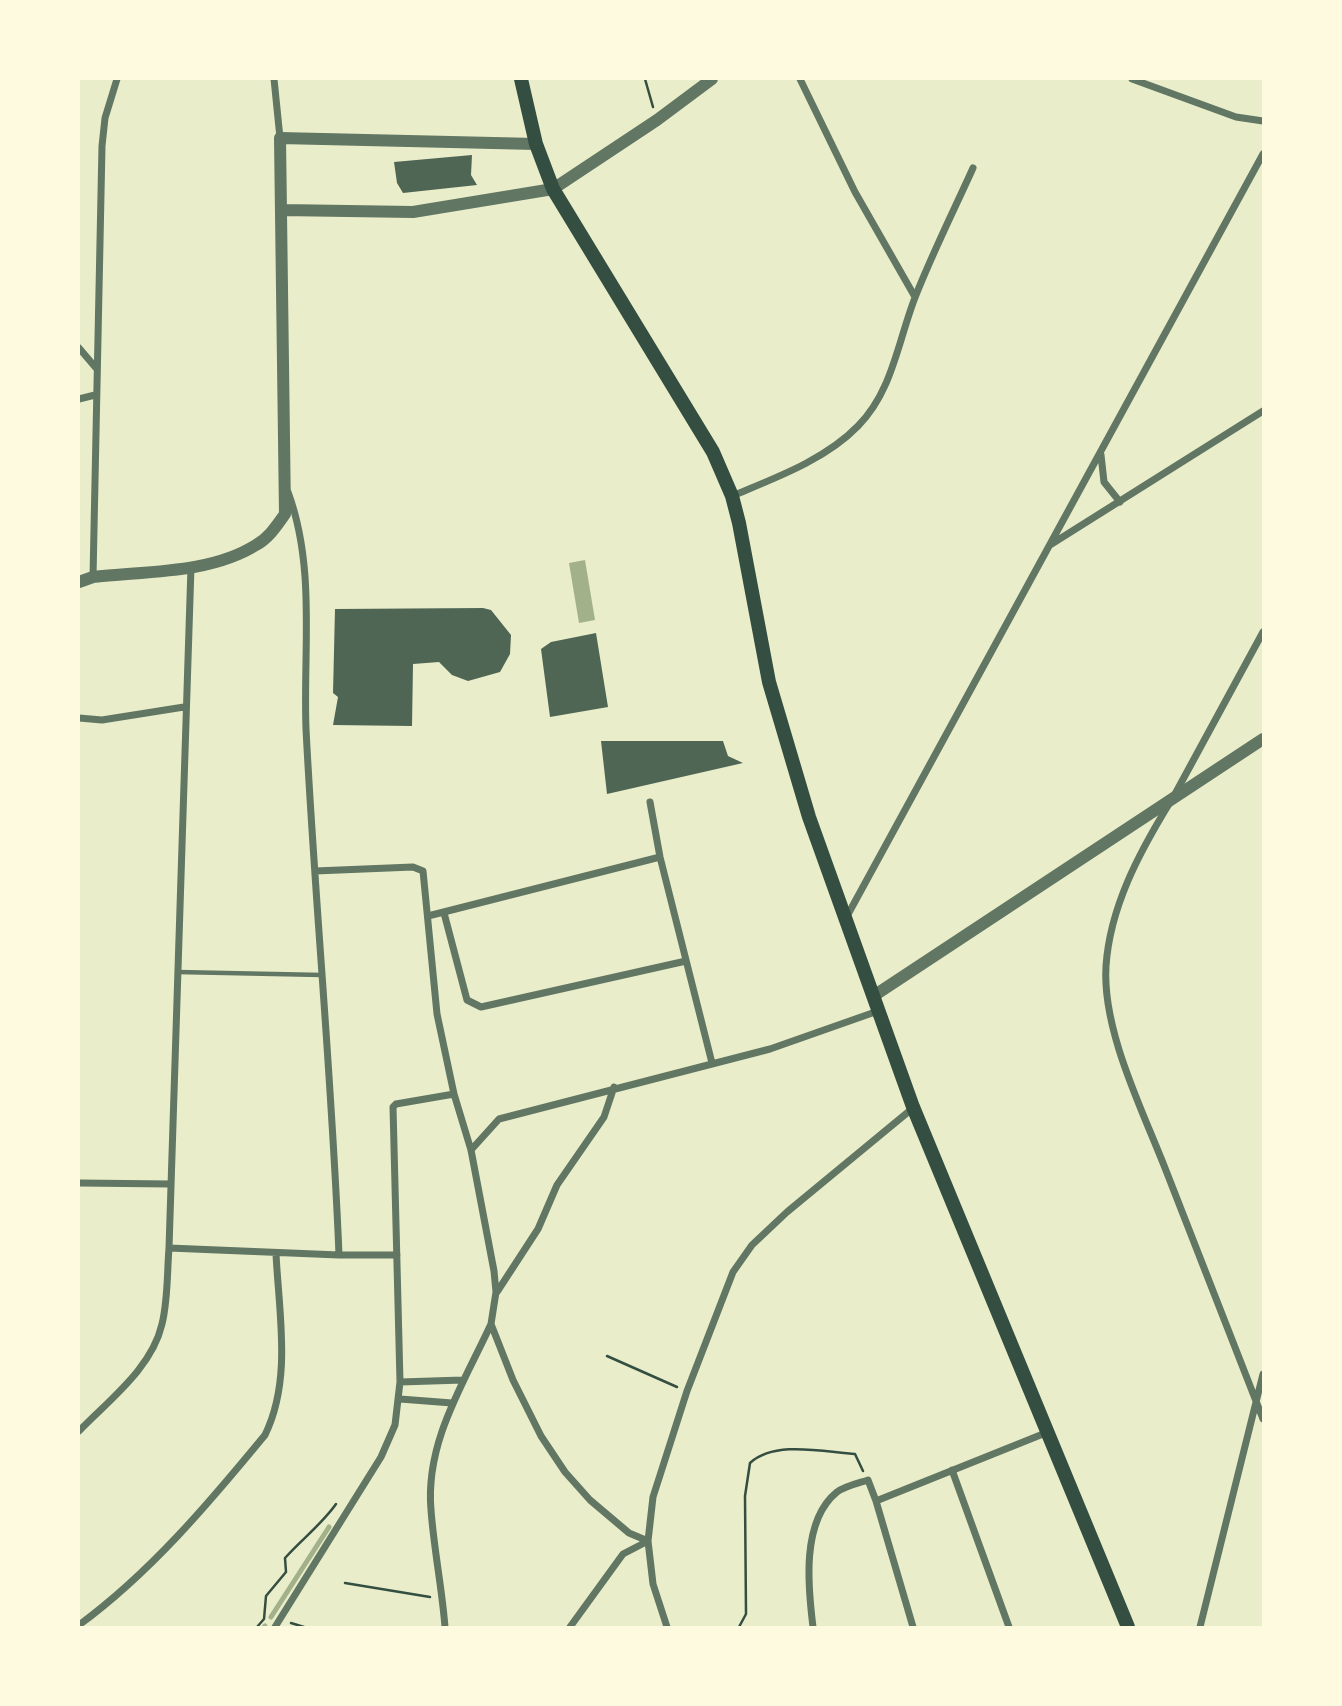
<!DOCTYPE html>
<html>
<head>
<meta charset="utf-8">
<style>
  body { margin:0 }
  #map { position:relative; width:1342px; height:1706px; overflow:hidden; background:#e9edc9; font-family:Arial,sans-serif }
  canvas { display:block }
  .frame { position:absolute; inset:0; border:80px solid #fefae0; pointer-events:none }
</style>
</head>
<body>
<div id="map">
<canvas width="1342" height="1706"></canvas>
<div class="frame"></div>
</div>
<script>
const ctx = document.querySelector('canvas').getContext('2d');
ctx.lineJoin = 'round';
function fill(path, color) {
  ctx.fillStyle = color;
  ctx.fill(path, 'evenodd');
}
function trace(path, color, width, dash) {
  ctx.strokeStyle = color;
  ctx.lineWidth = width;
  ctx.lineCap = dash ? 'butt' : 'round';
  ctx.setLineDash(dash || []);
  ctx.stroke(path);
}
const water = new Path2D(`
  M585,560l10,60 -16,3 -10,-60z`);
const stream = new Path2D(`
  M271,1617l58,-90
  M264,1627l1,-1`);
const building = new Path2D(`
  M472,155l-1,20 6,10 -74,8 -6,-10 -3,-21z
  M483,608l8,2 20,25 -1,19 -10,18 -32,9 -16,-6 -13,-13 -26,2 -1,62 -79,-1 5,-28 -5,-4 2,-84z
  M596,633l12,74 -58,10 -9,-68 10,-7z
  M601,741h122l5,15 15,7 -136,31z`);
const path = new Path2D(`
  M645,79l8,28
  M607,1356l70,31
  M345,1583l85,14
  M291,1623l13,4
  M257,1627l7,-8 2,-23 20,-24 -1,-14c17,-19 37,-34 51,-54
  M739,1627l7,-13 -1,-118 5,-33c25,-23 74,-11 105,-9l8,17`);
const service = new Path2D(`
  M177,972l145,3`);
const minor = new Path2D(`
  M274,79l6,59
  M800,79l55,113 60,105
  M1132,79l104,38 27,4
  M79,348l17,20
  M79,399l16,-4
  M1101,455l3,27 16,20
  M732,496c43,-18 93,-36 126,-70 35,-35 40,-86 58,-131 17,-43 38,-85 57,-127
  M1050,545l213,-134
  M93,577l9,-431 3,-28 12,-39
  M79,718l23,2 82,-13
  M1175,794l88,-162
  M650,802l10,55 52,206
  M1169,804c-30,49 -59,103 -63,162 -4,64 36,143 59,202 33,84 65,168 98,251
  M315,871l98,-4 10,4 14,143 17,80 17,56 23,121 2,21 -5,32 22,56 28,56 24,36 25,28 39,33 19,8
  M444,913l23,87 14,7 205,-46
  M428,916l232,-59
  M846,918l417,-764
  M471,1150l28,-31 271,-70 108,-38
  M79,1183l92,1
  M169,1248l170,7c-7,-176 -24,-351 -33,-526 -3,-79 10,-161 -18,-237
  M339,1255h58
  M497,1292l41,-63 19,-44 47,-68 10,-30
  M400,1382l63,-2
  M400,1399l52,4
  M79,1431c30,-31 73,-63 83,-107 6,-24 5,-51 7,-76l22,-681
  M952,1470l57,157
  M876,1501l37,126
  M79,1625c71,-52 130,-122 186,-190 27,-55 14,-121 11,-181
  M275,1627l106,-170 14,-32 5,-43 -7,-275 3,-3 58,-10
  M445,1627c-3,-39 -11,-77 -14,-117 -6,-68 33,-127 60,-186
  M570,1627l53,-73 25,-13
  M667,1627l-14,-43 -5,-43 5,-44 34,-106 46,-119 19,-27 35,-33 126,-104
  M813,1627c-5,-40 -12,-106 24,-135 8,-6 22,-9 31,-12l8,21 172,-69
  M1200,1627l63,-253`);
const tertiary = new Path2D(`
  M282,210l131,2 140,-23 104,-69 55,-41
  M79,582l14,-5c52,-6 117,-3 163,-32 13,-7 21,-20 29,-31l-5,-376 256,6
  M875,995l388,-256`);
const secondary = new Path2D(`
  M521,79l15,65 17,45 160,263 19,44 7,27 30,159 40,135 104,290 215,520`);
fill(water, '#a3b18a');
trace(stream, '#a3b18a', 5);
fill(building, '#4f6655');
trace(path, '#344e41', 2.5);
trace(service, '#617663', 4.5);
trace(minor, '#617663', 7);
trace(tertiary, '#617663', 12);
trace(secondary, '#344e41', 14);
</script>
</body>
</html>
